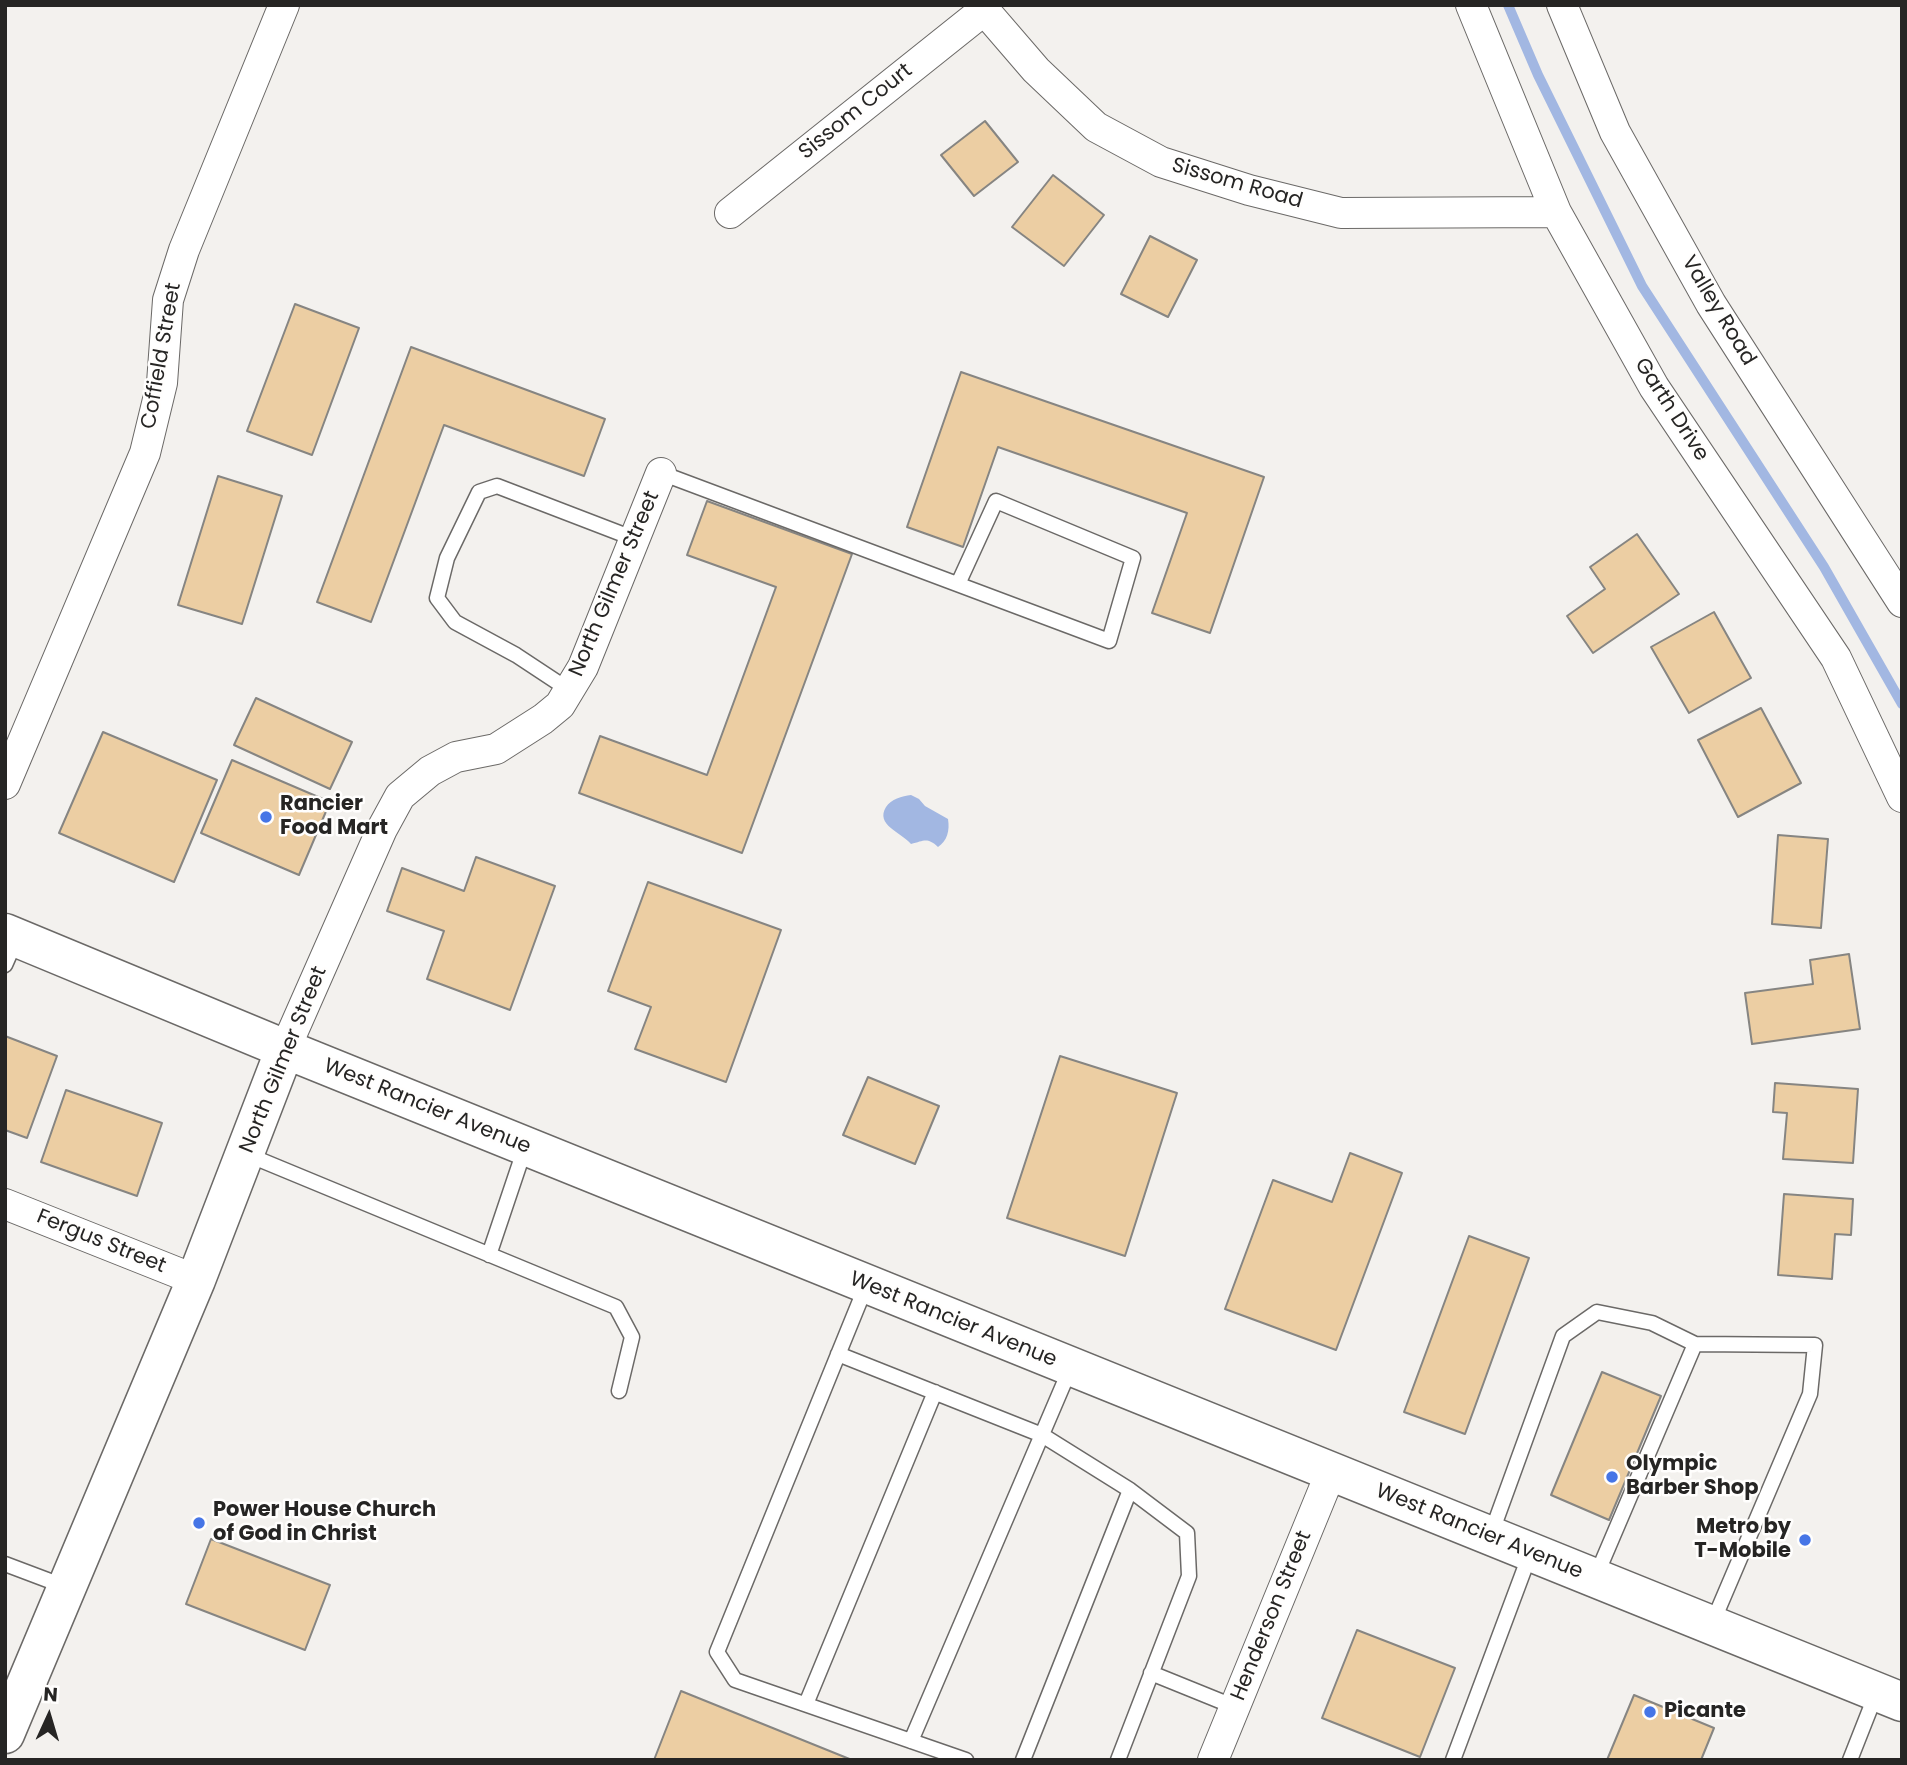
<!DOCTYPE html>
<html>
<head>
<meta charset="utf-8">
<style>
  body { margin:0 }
  #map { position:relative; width:1907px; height:1765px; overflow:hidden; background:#f3f1ee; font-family:Poppins,sans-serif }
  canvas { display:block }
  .frame { position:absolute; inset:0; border:7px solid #262524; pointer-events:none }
  .north { position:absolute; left:14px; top:1681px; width:70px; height:70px; -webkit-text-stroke:5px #fffefd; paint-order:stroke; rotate:4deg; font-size:19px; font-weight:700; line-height:28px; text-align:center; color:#262524 }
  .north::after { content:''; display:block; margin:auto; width:24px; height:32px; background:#262524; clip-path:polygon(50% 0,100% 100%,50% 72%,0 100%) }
</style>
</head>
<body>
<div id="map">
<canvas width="1907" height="1765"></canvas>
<div class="frame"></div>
<div class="north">N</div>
</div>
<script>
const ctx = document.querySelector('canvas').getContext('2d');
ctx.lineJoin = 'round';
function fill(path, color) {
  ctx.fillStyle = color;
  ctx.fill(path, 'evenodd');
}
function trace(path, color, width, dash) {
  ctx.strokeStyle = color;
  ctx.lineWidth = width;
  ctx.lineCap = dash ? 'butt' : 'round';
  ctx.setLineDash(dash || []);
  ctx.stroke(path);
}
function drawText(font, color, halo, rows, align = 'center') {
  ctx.font = font + ' Poppins,sans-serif';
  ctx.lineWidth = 5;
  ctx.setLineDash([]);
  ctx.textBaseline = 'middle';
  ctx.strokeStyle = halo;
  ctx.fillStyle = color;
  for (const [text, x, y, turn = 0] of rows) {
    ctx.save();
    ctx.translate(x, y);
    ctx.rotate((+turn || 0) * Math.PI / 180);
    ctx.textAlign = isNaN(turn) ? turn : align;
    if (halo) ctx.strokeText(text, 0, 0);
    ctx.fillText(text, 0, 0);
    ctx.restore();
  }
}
const water = new Path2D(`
  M911,795l8,4 6,7 23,13c2,12 -1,22 -10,28 -11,-10 -14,-6 -27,-3 -10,-12 -36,-19 -25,-37 5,-8 16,-11 25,-12z`);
const stream = new Path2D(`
  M1508,5l30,70 104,211 182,281 78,137`);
const building = new Path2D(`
  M985,121l33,41 -44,34 -33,-41z
  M1053,175l51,40 -40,51 -52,-39z
  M1150,236l47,24 -29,57 -47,-23z
  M295,304l64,24 -47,127 -65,-24z
  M411,347l194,72 -21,57 -140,-51 -73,197 -54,-20z
  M961,372l303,105 -54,156 -58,-20 35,-100 -189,-66 -35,100 -56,-20z
  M218,476l64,20 -40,128 -64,-19z
  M707,501l145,53 -110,299 -163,-60 21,-57 107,39 69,-188 -89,-32z
  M1637,534l42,60 -86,59 -26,-37 38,-27 -15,-22z
  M1714,612l37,66 -62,35 -38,-66z
  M256,698l96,44 -22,47 -96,-44z
  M1761,708l40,75 -63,34 -40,-77z
  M103,732l114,48 -43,102 -115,-49z
  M232,760l98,42 -31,73 -98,-42z
  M1778,835l50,4 -7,89 -49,-4z
  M476,857l79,29 -45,124 -83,-31 17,-48 -57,-20 15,-43 62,23z
  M648,882l133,48 -55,152 -91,-33 16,-42 -43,-16z
  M1849,954l11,75 -108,15 -7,-51 68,-9 -3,-24z
  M5,1036l52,20 -30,82 -22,-8z
  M1060,1056l117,37 -52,163 -118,-38z
  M868,1077l71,29 -24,58 -72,-29z
  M1775,1083l83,6 -5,74 -70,-4 4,-46 -14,-1z
  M66,1090l96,33 -25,73 -96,-34z
  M1350,1153l52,20 -66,177 -111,-41 48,-129 59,22z
  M1784,1194l69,5 -2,36 -16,-1 -3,45 -54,-4z
  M1469,1236l60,22 -64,176 -61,-22z
  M1602,1372l59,24 -52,124 -58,-25z
  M211,1539l119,46 -25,65 -119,-46z
  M1357,1630l98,38 -35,89 -98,-39z
  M681,1691l171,69h-198z
  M1634,1695l80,33 -13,32h-94z`);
const lane = new Path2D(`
  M661,473l448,168 24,-83 -137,-57 -38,83
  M569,690l-53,-35 -61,-33 -18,-24 10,-40 32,-66 18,-6 138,53
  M5,965l12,-27
  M246,1154l370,153 16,30 -13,54
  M489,1255l36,-107
  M866,1286l-149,366 18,28 231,80
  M838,1354l204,81 88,55 57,43 2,43 -71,184
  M1491,1534l72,-198 34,-24 55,11 43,21
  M5,1564l61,23
  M1596,1576l99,-232 120,1 -5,49 -98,230
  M1151,1673l84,34
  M806,1704l129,-312
  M911,1741l159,-372
  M1023,1760l107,-270
  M1453,1760l77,-206
  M1850,1760l26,-66`);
const street = new Path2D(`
  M980,5l56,65 60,57 65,35 88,28 92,23 215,-1
  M1471,5l85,207 98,175 182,271 66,139
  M1562,5l53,127 96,172 191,298
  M730,213l253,-202
  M5,784l140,-331 17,-70 6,-83 16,-50 100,-245
  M285,1049l97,-220 18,-33 30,-25 26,-14 40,-8 47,-30 17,-14 23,-38 78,-194
  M5,1204l191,76
  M1213,1760l118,-288`);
const secondary = new Path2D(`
  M5,933l280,116 1617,653
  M5,1734l191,-454 89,-231`);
const markers = [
  [266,817,7,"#4675e6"],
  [1612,1477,7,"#4675e6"],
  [199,1523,7,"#4675e6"],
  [1805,1540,7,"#4675e6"],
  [1650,1712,7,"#4675e6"]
];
const streetNames = [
  ["Sissom Court",856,112,-39],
  ["Sissom Road",1237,184,16],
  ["Valley Road",1718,311,59],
  ["Coffield Street",162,356,-80],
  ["Garth Drive",1671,410,57],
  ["North Gilmer Street",615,584,-67],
  ["North Gilmer Street",284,1060,-68],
  ["West Rancier Avenue",427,1107,22],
  ["Fergus Street",101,1242,22],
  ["West Rancier Avenue",953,1320,22],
  ["West Rancier Avenue",1479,1532,22],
  ["Henderson Street",1272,1616,-68]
];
const poiNames = [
  ["Rancier",280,805],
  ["Food Mart",280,829],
  ["Olympic",1626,1465],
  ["Barber Shop",1626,1489],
  ["Power House Church",213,1511],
  ["of God in Christ",213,1535],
  ["Metro by",1791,1528,"right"],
  ["T-Mobile",1791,1552,"right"],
  ["Picante",1664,1712]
];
fill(water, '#a2b7e2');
trace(stream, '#a2b7e2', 10);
fill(building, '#eccea3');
trace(building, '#868582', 2);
trace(lane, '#6b6967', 17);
trace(street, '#6b6967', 32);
trace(secondary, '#6b6967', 41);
trace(lane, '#fff', 14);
trace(street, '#fff', 30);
trace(secondary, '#fff', 38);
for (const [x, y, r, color] of markers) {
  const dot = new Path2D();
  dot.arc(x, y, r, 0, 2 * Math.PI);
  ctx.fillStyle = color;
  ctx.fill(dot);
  trace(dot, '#fffefd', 2.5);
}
drawText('21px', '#262524', '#fffefd', streetNames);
drawText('bold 21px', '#262524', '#fffefd', poiNames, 'left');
</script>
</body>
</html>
